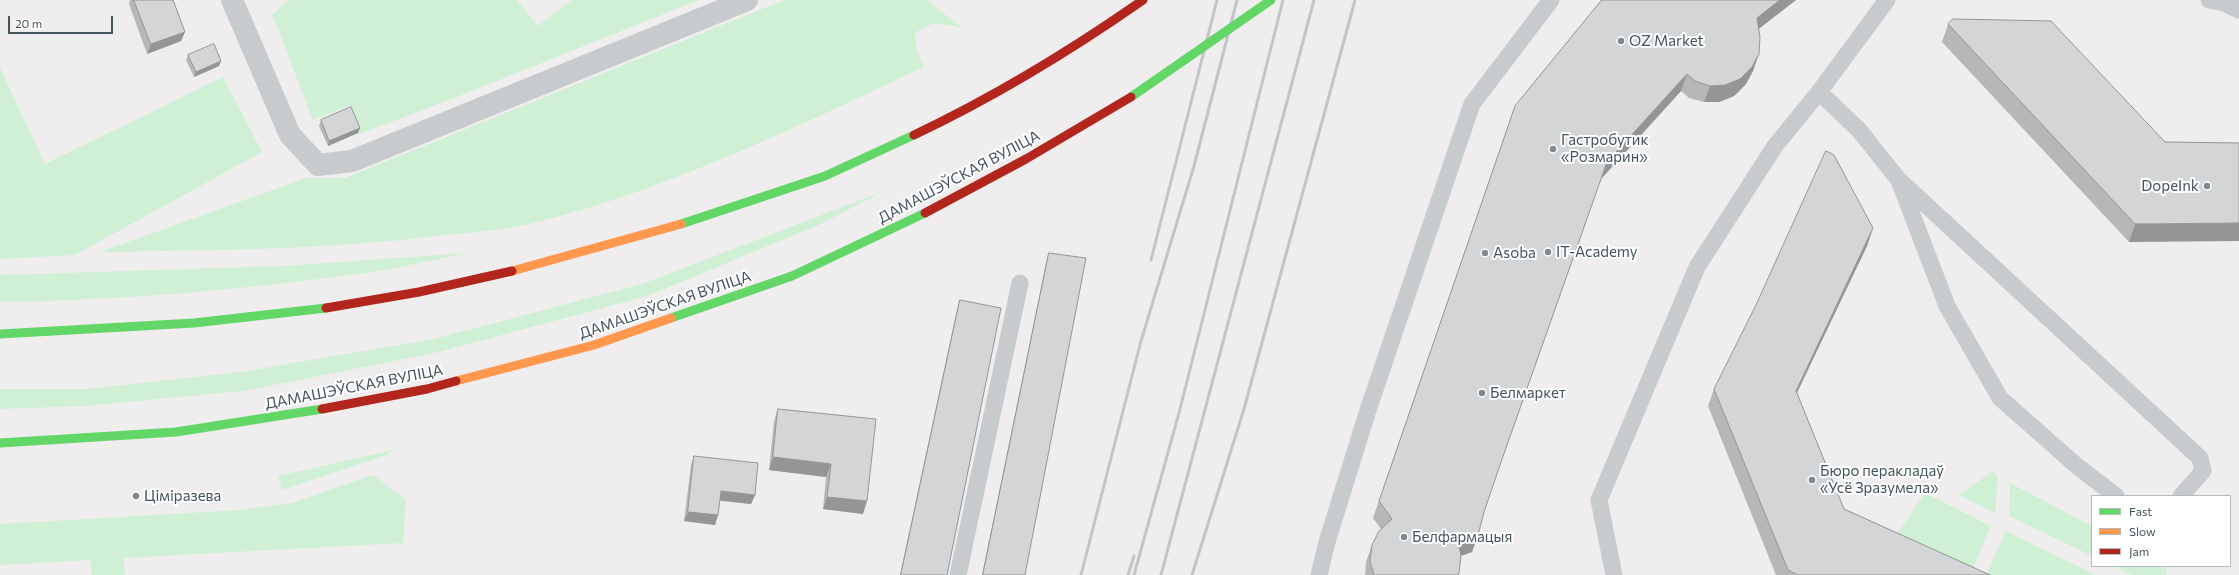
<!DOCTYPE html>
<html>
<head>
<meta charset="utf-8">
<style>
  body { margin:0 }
  #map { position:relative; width:2239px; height:575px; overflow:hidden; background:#efedee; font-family:Commissioner,sans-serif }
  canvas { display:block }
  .legend { position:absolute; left:2091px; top:495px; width:140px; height:72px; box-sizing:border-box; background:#fff; border:1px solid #b4bbbd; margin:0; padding:5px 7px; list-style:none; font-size:12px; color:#44545b }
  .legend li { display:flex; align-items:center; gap:8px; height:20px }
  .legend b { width:20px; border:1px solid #b4bbbd }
  .scale { position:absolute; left:8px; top:16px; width:105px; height:18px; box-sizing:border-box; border:2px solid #44545b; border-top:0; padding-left:5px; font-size:12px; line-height:14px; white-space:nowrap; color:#44545b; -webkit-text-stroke:3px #fff; paint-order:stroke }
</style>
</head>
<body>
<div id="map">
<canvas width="2239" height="575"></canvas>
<ul class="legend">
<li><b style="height:5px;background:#63d668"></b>Fast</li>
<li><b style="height:5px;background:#ff974d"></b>Slow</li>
<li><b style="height:5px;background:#b3261e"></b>Jam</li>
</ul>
<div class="scale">20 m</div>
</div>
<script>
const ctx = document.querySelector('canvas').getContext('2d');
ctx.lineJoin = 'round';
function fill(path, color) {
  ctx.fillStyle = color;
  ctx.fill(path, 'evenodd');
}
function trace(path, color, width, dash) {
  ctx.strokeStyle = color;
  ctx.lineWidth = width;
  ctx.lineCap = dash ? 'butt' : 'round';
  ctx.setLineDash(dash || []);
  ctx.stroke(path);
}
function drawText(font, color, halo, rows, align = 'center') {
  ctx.font = font + ' Commissioner,sans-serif';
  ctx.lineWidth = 4;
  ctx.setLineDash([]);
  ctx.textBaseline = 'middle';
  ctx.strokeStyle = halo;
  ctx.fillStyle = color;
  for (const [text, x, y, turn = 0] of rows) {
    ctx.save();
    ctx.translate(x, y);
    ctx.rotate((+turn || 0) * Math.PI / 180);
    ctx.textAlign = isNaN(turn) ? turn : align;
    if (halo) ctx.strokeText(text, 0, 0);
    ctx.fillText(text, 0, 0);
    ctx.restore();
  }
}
const green = new Path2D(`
  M290,0h227l21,26 34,-26h127l-222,89 -117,45 -10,-29 -37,15 -41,-106z
  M784,0h143l35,28c-21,-5 -28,-8 -47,5l1,15 8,19c-128,60 -257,124 -395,157 -30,7 -63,9 -94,12 -111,14 -223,14 -335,16l206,-74h39z
  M0,68l45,96 178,-87 39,75 -187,103 -75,4z
  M884,191l-63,33 -174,72 -208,56 -196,39 -158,15 -85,3v-20h88l153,-17 193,-33 208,-55z
  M466,253c-33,7 -67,15 -101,20 -121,17 -243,27 -365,29v-27l283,-9z
  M393,450l-6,5 -105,35 -4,-14z
  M1993,471l5,6 -3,36 -36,-18z
  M373,475l33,25 -3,43 -280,15 2,17h-33l-2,-15 -90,5v-41l240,-14 52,-7z
  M2010,483l82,43v30l-83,-40z
  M1925,493l66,33 -21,49 -80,-31z
  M2006,531l90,44h-110z
  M2113,566h52l2,9h-35z`);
const lane = new Path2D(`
  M2209,0l15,3 15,7
  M1819,92l40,38 39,49 302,279 3,13 -22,25
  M1900,183l47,123 53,92 77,68 39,30
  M958,575l62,-292
  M1319,575l8,-33 41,-132 104,-306 79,-104
  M1614,575l-15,-75 98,-233 78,-121 44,-54 68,-92`);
const street = new Path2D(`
  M232,0l58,135 28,30 34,-4 395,-161`);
const fast = new Path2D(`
  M681,224l144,-48 89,-41
  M671,318l121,-42 133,-63
  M0,334l194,-11 132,-15
  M0,443l176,-11 146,-23`);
const slow = new Path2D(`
  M512,271l169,-47
  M456,381l138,-36 77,-27`);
const jam = new Path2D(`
  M914,135c80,-38 156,-84 229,-135
  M326,308l93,-16 93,-21
  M322,409l105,-20 29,-8`);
const rail = new Path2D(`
  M1151,260l66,-260
  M1081,575l60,-234 53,-175 43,-166
  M1128,575l6,-19
  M1134,575l45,-162 104,-413
  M1161,575l153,-575
  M1192,575l52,-166 111,-409`);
const fastBridge = new Path2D(`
  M1131,97l140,-97`);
const jamBridge = new Path2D(`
  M925,213l101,-54 105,-62`);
const wall = new Path2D(`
  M130,0h43l8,41 -34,13 -18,-50z
  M1602,0h194l-37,28 -6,43 -7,13 -12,12 -15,6h-15l-15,-4 -8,-7 -80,88 -100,283 -17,50 -6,23 -6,17 -11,4 -2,17v2h-94l1,-13 6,-17 9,-16 -8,-11 142,-412z
  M1948,24l217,118 74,1 -110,99 -187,-200z
  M188,55l31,11 -25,11 -8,-17z
  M321,120l39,8 -2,5 -30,13 -9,-20z
  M1873,228l-6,18 -70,147 47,116 146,66h-214l-68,-169 6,-17z
  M1049,253l-24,322h-43l65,-316z
  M960,300l-13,275h-47l58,-270z
  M778,409l98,10 -13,95 -40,-5 3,-32 -57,-7 5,-49z
  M694,456l61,39 -4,9 -31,-3 -5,24 -31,-4 7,-56z`);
const shadedWall = new Path2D(`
  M1780,0h16l-45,35 6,-17z
  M185,32l-4,9 -34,13 4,-10z
  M1759,54l-6,17 -7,13 -12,12 -15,6h-15l6,-16z
  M221,61l-2,5 -25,11 2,-5z
  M1687,74l-6,17 -80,88 6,-17z
  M360,128l-2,5 -30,13 1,-5z
  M2239,223v18l-110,1 6,-18z
  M1873,228l-6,18 -78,163 7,-18z
  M773,457l58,7 -5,13 -57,-7z
  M721,491l34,4 -4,9 -34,-4z
  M827,497l40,4 -4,13 -40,-5z
  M688,512l30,3 -3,10 -31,-4z
  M1478,535l-6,17 -20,7 6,-17z`);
const building = new Path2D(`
  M134,0h39l12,32 -34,12z
  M1602,0h178l-23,18 3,19 -1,17 -7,13 -12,12 -15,6 -15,1 -15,-5 -8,-7 -80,88 -106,300 -17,50 -6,23 -20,7 3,13 -2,18 -1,2h-84l-4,-14 2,-16 7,-14 13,-12 -13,-18 136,-395z
  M1953,19l98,2 114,121 74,1v80l-104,1 -187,-200z
  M214,44l7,17 -25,11 -8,-17z
  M351,107l9,21 -31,13 -8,-21z
  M1826,151l8,4 39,73 -77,163 48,118 146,66h-192l-10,-5 -74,-181 42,-84z
  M1049,253l37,5 -61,317h-42z
  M960,300l41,8 -54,267h-46z
  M778,409l98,10 -9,82 -40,-4 4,-33 -58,-7z
  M694,456l64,7 -3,32 -34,-4 -3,24 -30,-3z`);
const markers = [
  [1621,41,4,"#808a8e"],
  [1553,149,4,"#808a8e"],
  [2207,186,4,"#808a8e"],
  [1548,252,4,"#808a8e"],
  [1485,253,4,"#808a8e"],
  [1482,393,4,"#808a8e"],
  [1812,480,4,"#808a8e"],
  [136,496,4,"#808a8e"],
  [1404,537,4,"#808a8e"]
];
const poiNames = [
  ["OZ Market",1629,41],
  ["Гастробутик",1561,140],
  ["«Розмарин»",1561,157],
  ["DopeInk",2199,186,"right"],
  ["IT-Academy",1556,252],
  ["Asoba",1493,253],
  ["Белмаркет",1490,393],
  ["Бюро перакладаў",1820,471],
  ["«Усё Зразумела»",1820,488],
  ["Ціміразева",144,496],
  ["Белфармацыя",1412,537]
];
const streetNames = [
  ["ДАМАШЭЎСКАЯ ВУЛІЦА",959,177,-28],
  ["ДАМАШЭЎСКАЯ ВУЛІЦА",665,305,-19],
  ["ДАМАШЭЎСКАЯ ВУЛІЦА",354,387,-11]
];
fill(green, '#d0f0d6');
trace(lane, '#c7cbcd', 17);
trace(street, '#c7cbcd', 22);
trace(fast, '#63d668', 9);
trace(slow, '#ff974d', 9);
trace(jam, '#b3261e', 9);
trace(rail, '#c2c5c7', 3);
trace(fastBridge, '#63d668', 9);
trace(jamBridge, '#b3261e', 9);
fill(wall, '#b6b7b9');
fill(shadedWall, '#949596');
fill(building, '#d4d5d7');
trace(building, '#949596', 1);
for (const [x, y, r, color] of markers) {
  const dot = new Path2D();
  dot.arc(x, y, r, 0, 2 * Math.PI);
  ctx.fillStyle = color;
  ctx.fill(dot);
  trace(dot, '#fff', 1.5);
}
drawText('15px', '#44545b', '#fff', poiNames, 'left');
drawText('15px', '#44545b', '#fff', streetNames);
</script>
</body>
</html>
